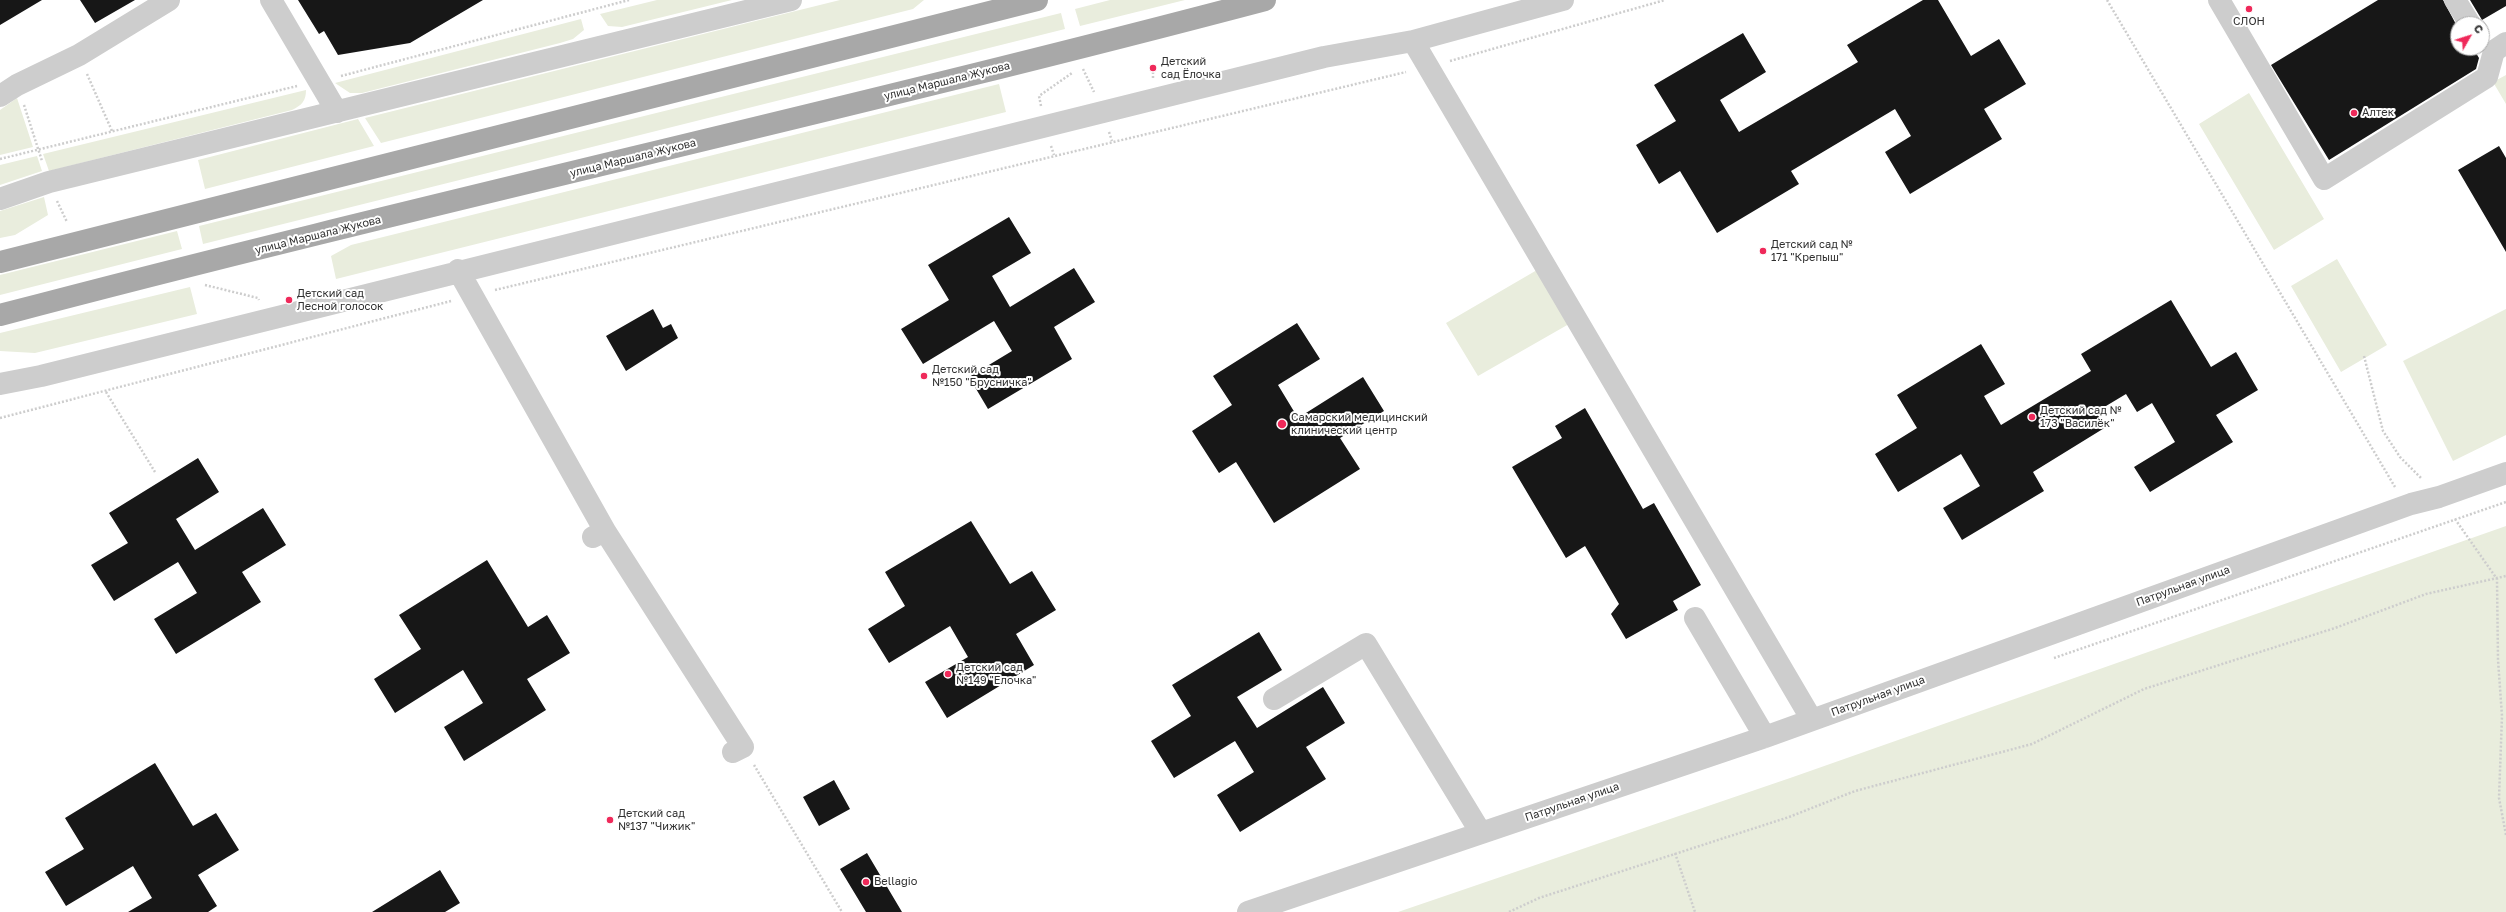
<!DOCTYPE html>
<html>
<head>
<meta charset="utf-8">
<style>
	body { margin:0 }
	#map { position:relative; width:2506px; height:912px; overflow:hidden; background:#fff; font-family:"Golos Text",sans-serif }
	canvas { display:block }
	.north { position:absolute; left:2450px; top:16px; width:40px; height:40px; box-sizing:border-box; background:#fff; border:1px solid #acacac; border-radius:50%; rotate:51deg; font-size:11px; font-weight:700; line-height:16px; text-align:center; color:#303030 }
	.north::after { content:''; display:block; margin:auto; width:14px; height:18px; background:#ef295a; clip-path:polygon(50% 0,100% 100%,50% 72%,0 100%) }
</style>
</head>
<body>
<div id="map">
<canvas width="2506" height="912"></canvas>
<div class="north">С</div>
</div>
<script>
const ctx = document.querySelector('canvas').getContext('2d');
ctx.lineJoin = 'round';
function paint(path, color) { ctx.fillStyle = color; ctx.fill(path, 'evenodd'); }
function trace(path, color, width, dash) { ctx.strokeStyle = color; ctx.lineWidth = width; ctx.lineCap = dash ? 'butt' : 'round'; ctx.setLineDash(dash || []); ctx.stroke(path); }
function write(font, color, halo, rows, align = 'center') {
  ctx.font = font + ' "Golos Text",sans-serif'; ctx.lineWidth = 4; ctx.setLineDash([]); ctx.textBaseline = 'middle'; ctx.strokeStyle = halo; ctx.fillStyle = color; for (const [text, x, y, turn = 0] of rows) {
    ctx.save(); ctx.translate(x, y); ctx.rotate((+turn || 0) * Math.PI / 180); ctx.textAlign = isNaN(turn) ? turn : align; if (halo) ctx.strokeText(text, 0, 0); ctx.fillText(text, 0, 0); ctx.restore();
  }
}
const green = new Path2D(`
	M657,0H732L622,27L608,26L600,14Z
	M840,0H924L913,9L381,143L365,118Z
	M1110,0H1185L1080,26L1075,9Z
	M1061,13L1065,29L203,244L199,226Z
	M581,19L584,30L573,39L560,43L362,93H350L335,83Z
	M2506,75V104L2493,82Z
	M999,84L1006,112L336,279L331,256L351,245Z
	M306,90C306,101 302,105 292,110L49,171L43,154Z
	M2249,93L2324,219L2274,250L2199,124Z
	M17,98L33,147L0,155V110Z
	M358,119L374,146L205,189L198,160Z
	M37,156L42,171L0,185V165Z
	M44,197L48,215L15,235L0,238V211Z
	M177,231L182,249L0,295V275Z
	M2337,259L2387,345L2341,372L2291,286Z
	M1537,270L1569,324L1478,376L1446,323Z
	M190,287L197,314L35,353L0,351V333Z
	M2506,309V435L2453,461L2403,361Z
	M2506,526V912H1398L1793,777Z`);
const building = new Path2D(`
	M0,0H42L0,25Z
	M80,0H135L95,23Z
	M298,0H483L410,43L338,55L324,31L319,34Z
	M1923,0H1938L1971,56L1999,39L2026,84L1984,109L2002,139L1910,194L1885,152L1911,136L1895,109L1791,171L1799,184L1717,233L1680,171L1659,184L1636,145L1676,121L1654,85L1743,33L1766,72L1720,100L1739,132L1858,62L1847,45Z
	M2378,0H2443L2458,28V48H2473L2479,58L2476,69L2329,160L2271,65Z
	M2470,0H2506V6L2482,20Z
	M2499,146L2506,158V252L2458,170Z
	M1009,217L1031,253L992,276L1010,307L1074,268L1095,302L1054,327L1072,359L988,409L969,377L1012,351L994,321L923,364L901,329L949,300L928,265Z
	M2171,300L2211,367L2236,352L2258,390L2216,415L2233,442L2150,492L2134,467L2175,442L2152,403L2137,412L2126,394L2096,412L2106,427L2033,472L2044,491L1962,540L1943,508L1980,486L1961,454L1898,492L1875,454L1917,428L1897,395L1981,344L2005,384L1984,396L2001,425L2091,371L2081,354Z
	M653,309L663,328L671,324L678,338L626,371L606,336Z
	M1297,323L1320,359L1278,385L1298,418L1363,377L1384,411L1340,438L1360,469L1274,523L1236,462L1219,473L1192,431L1232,405L1213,376Z
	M1585,408L1643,509L1654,503L1701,585L1673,601L1678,610L1626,639L1611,614L1619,604L1585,546L1566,558L1512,467L1562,438L1555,426Z
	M198,458L219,492L176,519L195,550L263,508L286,545L242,572L261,602L176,654L154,619L197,593L178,562L114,601L91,565L128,543L109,513Z
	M971,521L1010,584L1032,571L1056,610L1016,634L1034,665L947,718L925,682L968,657L950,626L889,663L868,629L905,606L885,572Z
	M487,560L528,627L547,615L570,653L527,679L546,710L464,761L444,727L483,703L463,670L395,713L374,679L421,649L399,615Z
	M1259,632L1282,670L1237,697L1257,728L1323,687L1345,723L1306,747L1326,779L1240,832L1217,795L1254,772L1235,741L1174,778L1151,741L1191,716L1172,685Z
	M155,763L193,826L216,813L239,850L198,875L217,906L208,912H128L152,898L133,866L66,906L45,872L84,849L65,818Z
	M834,780L850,809L819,826L803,797Z
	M867,853L902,912H866L840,869Z
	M440,870L460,903L445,912H372Z`);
const path = new Path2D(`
	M2107,0L2395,487
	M1450,61L1665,0
	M1153,68V78
	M1083,69L1094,92
	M87,74L112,131
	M341,76L629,0
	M24,105L42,161
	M1041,106L1039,96L1072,73
	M1109,132L1112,141
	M1051,146L1054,155
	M0,159L297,86
	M57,201L67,222
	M205,285L258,298L259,300
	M495,290L1406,72
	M2364,356L2383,431L2400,457L2421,478
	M106,392L155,472
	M0,418L451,301
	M2455,519L2497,579L2498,660L2502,716L2499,798L2506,835
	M2054,658L2506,502
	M754,765L842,912
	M1675,853L1695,912
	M1509,912L1539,898L1789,817L1855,791L2032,744L2144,689L2335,628L2426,594L2506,576`);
const minor = new Path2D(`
	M271,0L337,112
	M2219,0L2324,179L2487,77L2494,51L2506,43
	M2455,0L2470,24
	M1413,41L1812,720
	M0,96L17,85L79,55L169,0
	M0,199L49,182L791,0
	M458,270L605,531L593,537
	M0,384L41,376L1324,57L1413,41L1563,0
	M605,531L743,747L733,752
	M1695,618L1765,737
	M1274,699L1366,644L1481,833
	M1248,912L1765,737L2411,504L2439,497L2506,473`);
const major = new Path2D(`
	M0,262L1037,0
	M0,315C420,204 845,111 1265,0`);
const markers = [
	[2249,9,4,"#ef295a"],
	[1153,68,4,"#ef295a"],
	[2354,113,4,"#ef295a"],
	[1763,251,4,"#ef295a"],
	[289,300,4,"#ef295a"],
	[924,376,4,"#ef295a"],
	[2032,417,4,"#ef295a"],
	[1282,424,5,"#ef295a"],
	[948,674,4,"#ef295a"],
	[610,820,4,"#ef295a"],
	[866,882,4,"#ef295a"]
];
const poiNames = [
	["СЛОН",2249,22,"center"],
	["Детский",1161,62],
	["сад Ёлочка",1161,75],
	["Алтек",2362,113],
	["Детский сад №",1771,245],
	["171 \"Крепыш\"",1771,258],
	["Детский сад",297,294],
	["Лесной голосок",297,307],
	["Детский сад",932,370],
	["№150 \"Брусничка\"",932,383],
	["Детский сад №",2040,411],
	["173 \"Василёк\"",2040,424],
	["Самарский медицинский",1291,418],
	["клинический центр",1291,431],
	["Детский сад",956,668],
	["№149 \"Елочка\"",956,681],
	["Детский сад",618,814],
	["№137 \"Чижик\"",618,827],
	["Bellagio",874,882]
];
const streetNames = [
	["улица Маршала Жукова",947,81,-14],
	["улица Маршала Жукова",633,158,-14],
	["улица Маршала Жукова",318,235,-14],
	["Патрульная улица",2183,586,-20],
	["Патрульная улица",1878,696,-20],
	["Патрульная улица",1572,802,-19]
];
paint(green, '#e9eddd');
paint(building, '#171717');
trace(path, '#cdcdcd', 2.5, [2, 2]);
trace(minor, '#cdcdcd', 22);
trace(major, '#a8a8a8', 22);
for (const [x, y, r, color] of markers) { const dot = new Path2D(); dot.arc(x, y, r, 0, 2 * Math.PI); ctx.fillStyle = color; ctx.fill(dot); trace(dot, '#fff', 1.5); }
write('11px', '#303030', '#fff', poiNames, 'left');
write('11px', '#303030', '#fff', streetNames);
</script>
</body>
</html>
